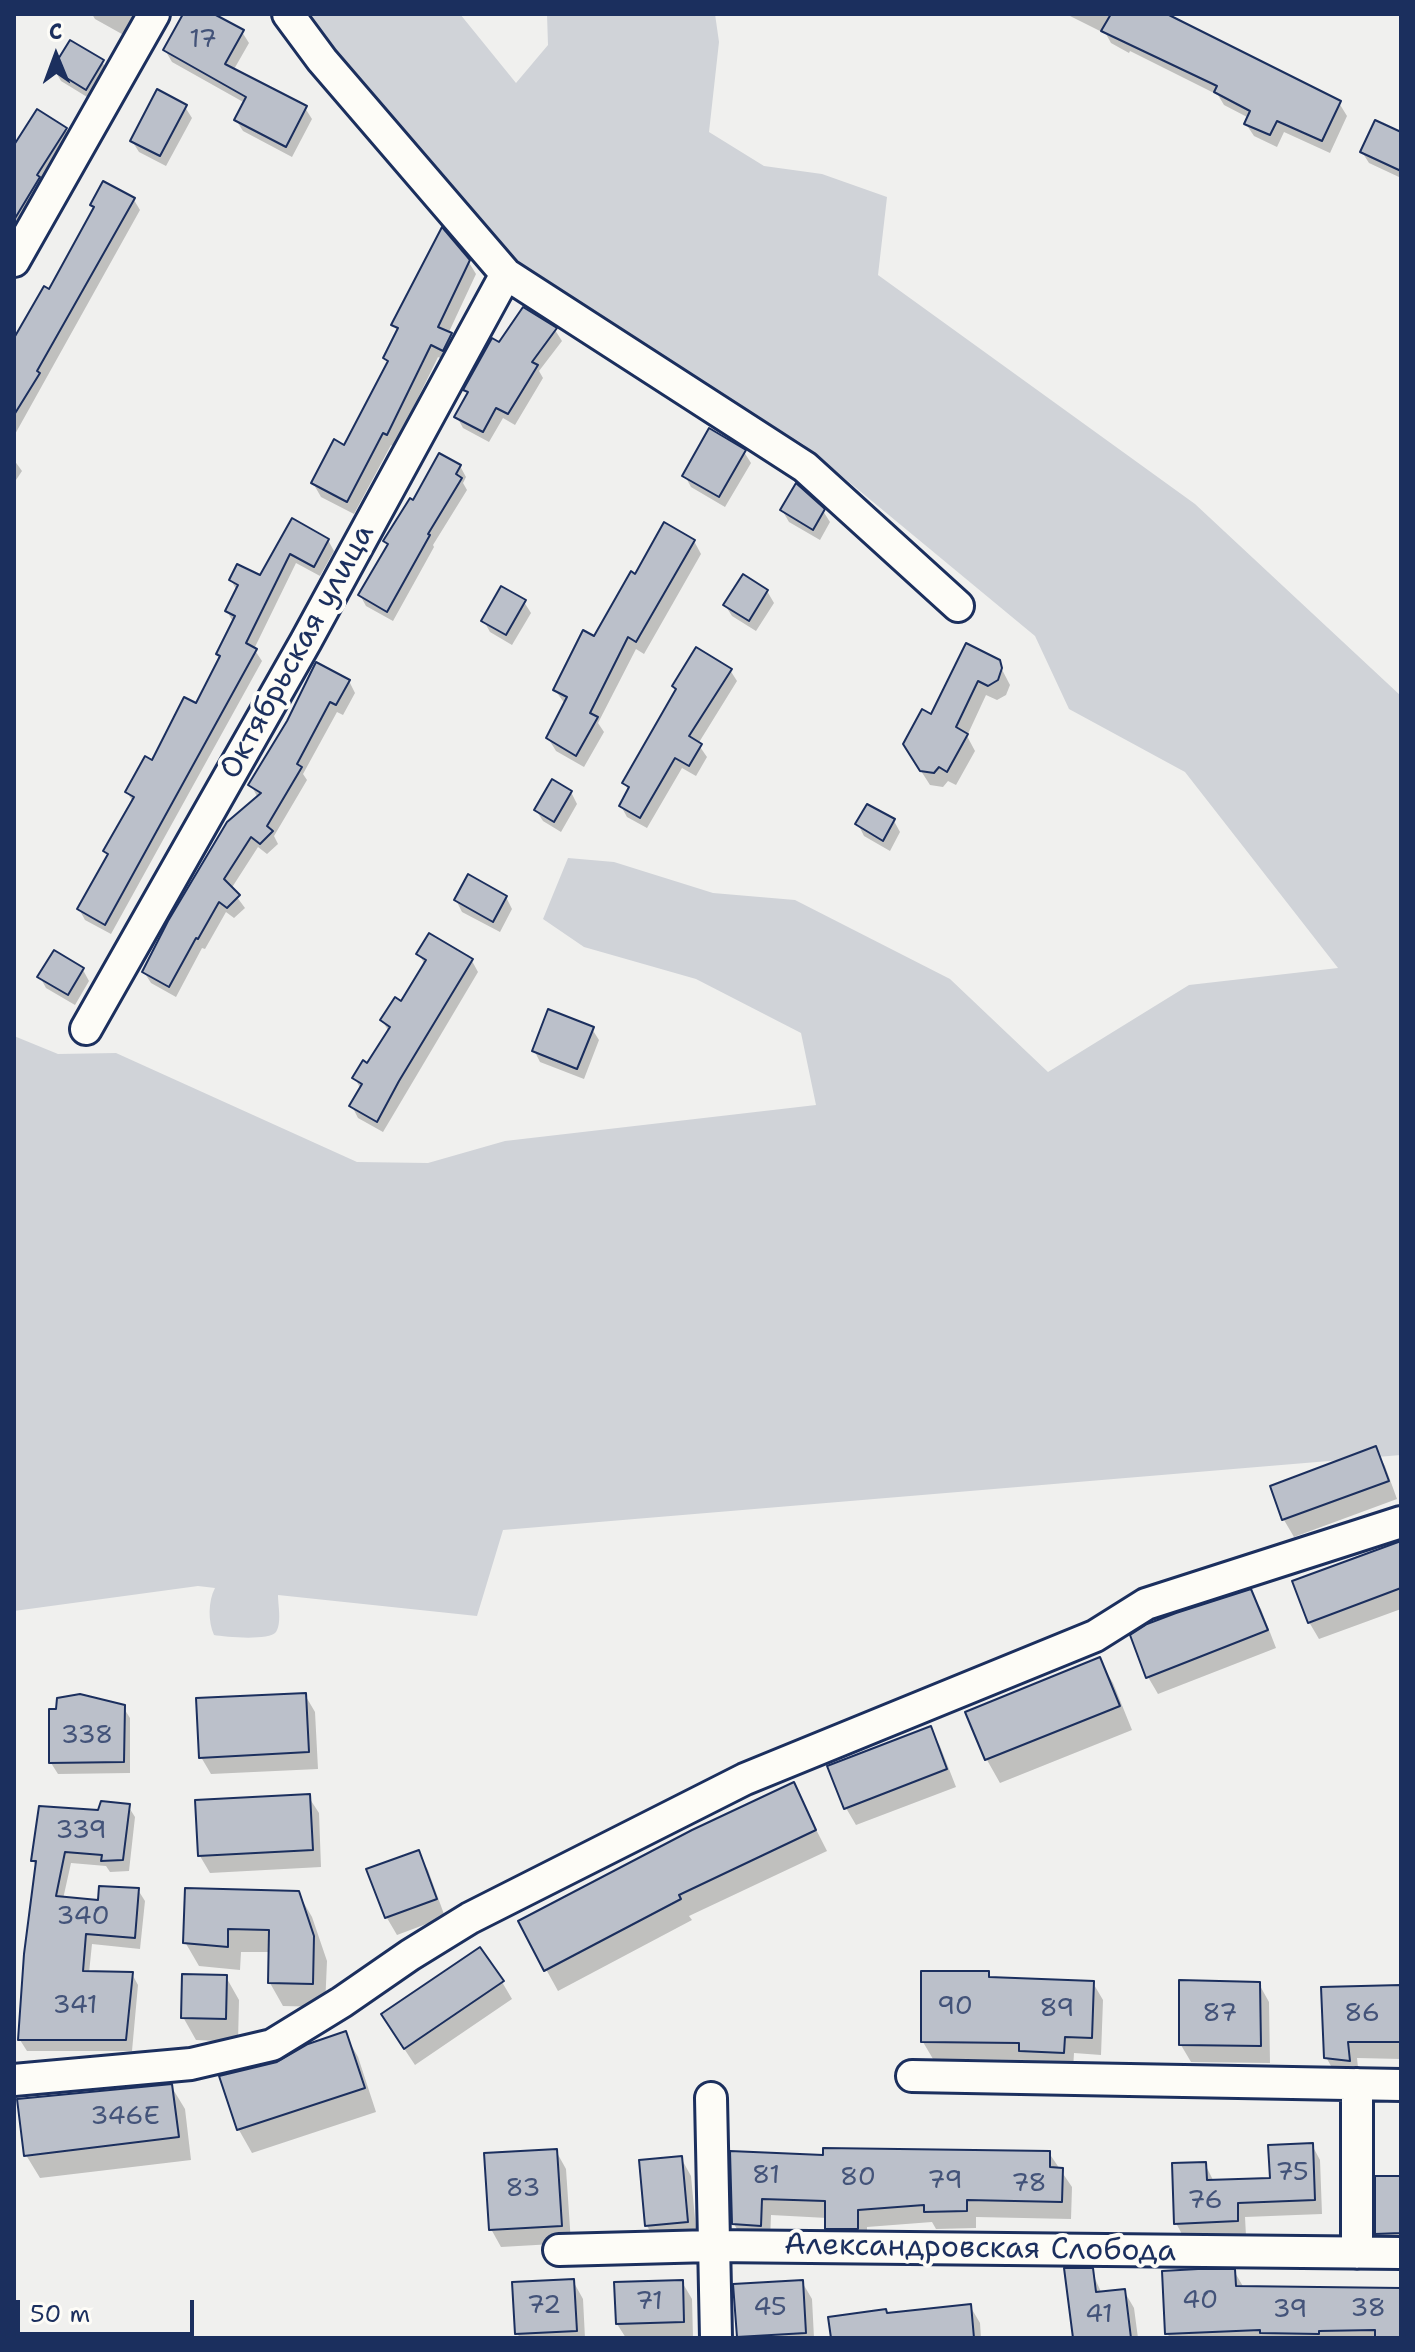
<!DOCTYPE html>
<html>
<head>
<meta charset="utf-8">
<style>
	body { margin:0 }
	#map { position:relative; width:1415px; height:2352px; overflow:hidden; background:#f0f0ee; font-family:"Shantell Sans",sans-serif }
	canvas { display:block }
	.frame { position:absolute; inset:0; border:16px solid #1b2f5e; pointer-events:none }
	.north { position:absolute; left:16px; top:16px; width:80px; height:80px; -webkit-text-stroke:6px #fdfcf7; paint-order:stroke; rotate:359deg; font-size:22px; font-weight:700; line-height:32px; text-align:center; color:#1b2f5e }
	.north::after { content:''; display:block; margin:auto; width:28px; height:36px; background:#1b2f5e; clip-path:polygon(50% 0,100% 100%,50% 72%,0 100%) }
	.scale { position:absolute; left:16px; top:2300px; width:178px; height:36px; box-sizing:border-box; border:4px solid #1b2f5e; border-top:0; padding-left:10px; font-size:24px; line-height:28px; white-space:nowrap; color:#1b2f5e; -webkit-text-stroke:6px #fdfcf7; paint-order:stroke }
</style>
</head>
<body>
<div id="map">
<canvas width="1415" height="2352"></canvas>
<div class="frame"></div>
<div class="north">С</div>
<div class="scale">50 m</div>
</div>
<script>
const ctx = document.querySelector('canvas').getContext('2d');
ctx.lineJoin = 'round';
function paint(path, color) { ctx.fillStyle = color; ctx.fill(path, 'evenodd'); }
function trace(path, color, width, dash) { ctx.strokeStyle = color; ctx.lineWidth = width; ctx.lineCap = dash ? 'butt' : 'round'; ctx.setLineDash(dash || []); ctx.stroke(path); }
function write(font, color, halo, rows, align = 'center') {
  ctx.font = font + ' "Shantell Sans",sans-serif'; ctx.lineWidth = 8; ctx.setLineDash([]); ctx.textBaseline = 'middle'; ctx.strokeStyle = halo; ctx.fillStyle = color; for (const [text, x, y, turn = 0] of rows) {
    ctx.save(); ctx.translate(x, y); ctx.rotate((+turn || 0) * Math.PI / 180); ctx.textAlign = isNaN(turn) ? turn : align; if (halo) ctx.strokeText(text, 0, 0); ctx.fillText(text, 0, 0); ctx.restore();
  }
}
const green = new Path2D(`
	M310,14H460L516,83L548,45L547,14H715L719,42L709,132L764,166L822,174L887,197L878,275L1195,504L1401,696V1455L503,1530L477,1616L278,1595C278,1605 282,1623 276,1632C269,1641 225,1637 214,1635C208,1622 208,1601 215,1588L198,1586L14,1611V1036L58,1054L116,1053L357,1162L428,1163L505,1141L816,1105L801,1033L696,979L584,947L543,919L568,858L614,862L713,893L795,900L950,979L1048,1072L1189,985L1338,968L1185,772L1069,709L1035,636L803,444L510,264L336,58Z`);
const shadow = new Path2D(`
	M92,14H141L129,38L95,19Z
	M186,14H210L242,32L249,43L233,71L305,108L312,119L292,157L243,131L236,120L245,103L172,62L165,50Z
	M1066,14H1163L1339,103L1347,116L1330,153L1284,132L1277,147L1254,136L1246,124L1249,118L1224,105L1218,95L1130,51L1129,53L1111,43L1106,34Z
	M102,62L109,73L92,100L61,81L54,69Z
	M185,107L192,118L166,166L139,152L132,141Z
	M65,129L71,140L14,235V149Z
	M1401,135V181L1399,177L1369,163L1362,152Z
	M134,200L140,210L14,436V346L50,292L95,209L93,205Z
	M468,261L476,274L448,334L458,348L451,363L438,357L394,447L391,445L354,514L321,497L313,483L345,447L389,364L385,358L398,333L394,325Z
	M555,330L562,341L539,371L543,378L515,425L503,418L489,442L463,428L457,417L469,395L466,390L500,345Z
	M744,452L751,463L725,507L691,487L685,476Z
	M14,460L22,471L14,483Z
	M460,466L466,477L463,483L467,490L433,545L434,547L393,621L366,606L360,595L389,546L386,541L414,503Z
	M782,510L823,511L830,522L820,540L789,522Z
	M293,521L328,540L334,551L320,576L296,563L254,649L262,661L111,934L85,920L79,909L108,856L106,851L133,802L127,792L197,705L221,658L219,654L233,622L227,611L237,591L231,580L260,578Z
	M694,541L701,554L644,654L636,649L598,723L604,732L584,767L556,751L548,738L565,704L555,690L595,638L636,577Z
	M767,591L774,603L756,631L732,616L725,605Z
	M524,602L531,613L512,645L490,632L484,621Z
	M998,662L1010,685L1006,695L997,700L986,695L967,736L975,751L956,785L948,781L943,787L930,785L914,760L932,717Z
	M730,670L737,681L698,744L707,757L696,776L682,768L647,828L627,817L621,806L629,791L624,783L677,692L674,686Z
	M349,681L355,693L343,715L337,712L303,774L307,780L274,836L278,844L267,854L258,847L231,889L245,908L234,918L226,912L205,949L202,948L176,997L151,983L144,972L258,798L251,785Z
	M571,792L577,804L561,832L543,821L536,810Z
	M894,821L900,832L890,851L864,836L858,824Z
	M506,897L512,909L500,932L462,912L456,900Z
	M419,954L472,961L478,972L383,1132L358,1118L352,1106L361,1090L355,1078L368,1066L389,1032L382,1020L402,1003L425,965Z
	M83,970L89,981L75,1005L46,988L40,977Z
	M592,1029L599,1040L584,1079L540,1062L534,1050Z
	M1375,1449L1385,1466L1397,1499L1294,1537L1284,1520L1272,1487Z
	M1401,1543V1609L1319,1639L1309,1622Z
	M1250,1591L1261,1609L1276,1648L1158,1694L1148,1677Z
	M1099,1659L1113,1683L1132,1730L1000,1783L987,1760L968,1713Z
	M305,1695L315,1712L318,1769L211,1774L201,1757Z
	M123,1707L130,1718V1773L58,1774L51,1763Z
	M930,1729L940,1746L956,1787L856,1825L846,1808Z
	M793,1784L827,1851L689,1916L692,1920L558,1991L520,1922Z
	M308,1796L319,1813L321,1867L210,1873L200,1856Z
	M128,1806L135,1817L129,1871L110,1872L106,1866L71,1863L63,1899L99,1903L138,1890L145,1901L140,1949L92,1944L89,1973L132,1974L138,1985L132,2051H27L20,2040L37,1868L33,1861L99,1813Z
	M418,1853L428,1870L445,1917L397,1935L387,1918L369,1870Z
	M298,1893L312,1917L327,1961L325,2007L283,2006L270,1983L271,1952H241L240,1970L199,1966L185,1942Z
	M988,1973L991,1979L1093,1983L1103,2000L1101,2055L1074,2053L1073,2070L1031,2068L1026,2060L933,2059L923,2042Z
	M226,1977L239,2000L238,2042L196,2040L183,2017Z
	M502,1982L512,1999L415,2065L393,2032Z
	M1259,1984L1269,2002L1270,2063L1191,2062L1181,2045Z
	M1401,1987V2059L1357,2058L1359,2077L1336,2075L1326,2057Z
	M345,2034L358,2057L376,2112L252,2153L239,2130L221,2077L277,2064Z
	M171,2086L185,2109L191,2160L40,2178L26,2155Z
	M1312,2145L1320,2160L1322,2214L1245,2217L1246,2236L1184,2238L1176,2223L1205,2164L1214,2182L1272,2180Z
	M556,2151L566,2169L571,2243L501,2247L491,2229Z
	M732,2153L825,2157L1049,2153L1072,2187L1071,2219L976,2217V2228L936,2229L932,2222L867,2227V2246H837L827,2229V2218L771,2215L770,2242L744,2241L734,2224Z
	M681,2158L691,2176L697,2240L657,2243L647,2226L642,2162Z
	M1401,2178V2250H1387L1377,2233Z
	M1091,2270L1102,2294L1124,2291L1134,2308L1138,2338H1075Z
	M1234,2271L1244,2288L1401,2290V2338H1170L1167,2333Z
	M573,2281L583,2299L585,2338H520L517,2333Z
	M682,2282L692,2299L693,2338H626L617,2324Z
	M802,2282L812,2299L814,2338H739Z
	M970,2306L980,2323L981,2338H833L887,2315Z`);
const building = new Path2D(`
	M183,14H214L244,30L225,64L307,106L286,147L234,120L246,97L163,50Z
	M1111,14H1167L1341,101L1322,141L1277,121L1270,135L1244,124L1250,111L1214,92L1217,86L1101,31Z
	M70,40L104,60L86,90L52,69Z
	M157,89L187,105L160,156L130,141Z
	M37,109L67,128L37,175L40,177L14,220V145Z
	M1375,120L1401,132V171L1360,152Z
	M103,181L135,198L37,371L40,373L14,415V338L44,286L49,289L94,207L90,205Z
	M442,227L470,260L438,327L452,333L443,351L431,345L387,435L383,433L347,502L311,483L334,439L344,445L388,361L383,358L398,328L391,325Z
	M523,307L557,328L532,362L538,365L508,414L496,408L483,432L454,417L468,392L463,390L492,338L499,342Z
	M709,428L746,450L719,497L682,476Z
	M439,453L461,465L456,474L462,478L428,534L430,535L387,612L358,595L388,544L383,541L410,498L413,500Z
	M796,483L825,509L813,530L780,510Z
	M292,518L329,539L314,567L290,554L246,643L257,649L105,925L77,909L108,854L103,851L134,797L125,792L145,756L152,760L184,697L196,703L220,656L216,654L235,616L225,611L238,585L229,580L237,564L260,575Z
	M664,522L695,540L636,642L628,637L590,713L598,717L576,756L546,738L567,697L553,690L583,630L594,636L631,571L635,574Z
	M743,574L768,590L749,621L723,605Z
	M501,586L526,600L506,635L481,621Z
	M966,643L1000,660L1002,668L998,680L988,686L978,681L956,727L968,734L947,772L939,767L934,773L920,771L903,744L922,709L931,714Z
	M696,647L732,669L689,736L702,744L689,766L675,758L640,818L619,806L629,787L622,783L676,689L672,686Z
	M316,662L350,680L336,705L330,702L297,764L302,767L267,826L273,831L260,844L251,837L224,879L240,895L227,908L219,902L198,939L196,938L169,987L142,972L168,921L227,822L261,793L248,785L287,721Z
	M552,779L572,791L554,822L534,810Z
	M867,804L895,819L883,841L855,824Z
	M468,874L507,896L493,922L454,900Z
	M429,933L473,959L399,1081L377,1122L349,1106L362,1084L352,1078L363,1060L367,1063L390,1027L380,1020L395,997L401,1001L426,960L416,954Z
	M54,950L84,968L68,995L37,977Z
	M548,1009L594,1027L577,1069L532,1051Z
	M1376,1446L1389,1481L1282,1520L1270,1486Z
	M1401,1541V1588L1308,1623L1292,1581Z
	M1251,1589L1268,1630L1146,1678L1130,1635L1147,1624L1176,1613Z
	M1100,1657L1120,1706L985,1760L965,1712Z
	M306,1693L309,1752L199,1758L196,1698Z
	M80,1694L125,1705L124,1762L49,1763V1709H56L57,1698Z
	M931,1726L947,1769L844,1809L827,1766Z
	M794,1782L816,1830L679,1895L681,1899L544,1971L518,1921L692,1830Z
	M310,1794L313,1850L198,1856L195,1800Z
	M101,1801L130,1804L123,1860L101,1861L102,1855L65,1852L56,1896L98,1900L99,1886L139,1888L135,1938L86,1934L83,1971L133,1972L126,2040H18L24,1954L36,1861H31L39,1806L98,1810Z
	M419,1850L437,1899L385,1918L366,1869Z
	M185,1888L299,1891L314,1936L313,1984L268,1983L269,1930L228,1929V1947L183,1943Z
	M480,1947L504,1981L404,2049L381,2014Z
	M921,1971H989V1977L1094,1981L1092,2038L1065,2037L1064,2053L1019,2051V2043L921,2042Z
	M182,1974L227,1975L226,2019L181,2018Z
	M1179,1980L1260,1982L1261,2046L1179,2045Z
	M1401,1985V2042H1348L1350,2061L1324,2058L1321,1987Z
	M346,2031L365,2088L237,2130L219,2076L277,2062L308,2044Z
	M172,2084L179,2137L24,2156L17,2099Z
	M1313,2143L1315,2200L1238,2203V2221L1174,2224L1172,2163L1206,2162L1207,2180L1270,2178L1268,2145Z
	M823,2148L1050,2151V2167L1063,2168L1062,2202L967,2200V2211L924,2212V2205L858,2210V2229H825V2201L762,2199L761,2226L732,2224L730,2151L823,2155Z
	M557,2149L562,2226L489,2230L484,2153Z
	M682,2156L688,2222L645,2226L639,2160Z
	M1375,2176H1401V2233L1375,2234Z
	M1064,2268H1093L1096,2292L1125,2289L1131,2338H1073Z
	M1198,2269H1235L1236,2286L1401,2288V2338H1375V2330L1319,2331V2334L1260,2333V2330L1165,2334L1162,2271Z
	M574,2279L577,2331L515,2334L512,2282Z
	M683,2280L684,2322L616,2324L614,2282Z
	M803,2280L806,2333L737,2337L733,2284Z
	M971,2304L974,2338H831L828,2317L886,2309L887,2313Z`);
const minor = new Path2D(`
	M288,14L322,60L506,274L805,467L958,606
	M14,261L154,14
	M86,1029L306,641L506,274
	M912,2076L1401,2085
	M14,2080L191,2064L272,2045L342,2002L410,1955L470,1918L745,1779L1095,1636L1146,1604L1401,1522
	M1357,2084V2253
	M711,2098L716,2338
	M559,2250L712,2246L1401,2253`);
const numberNames = [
	["17",203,40],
	["338",87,1736],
	["339",81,1831],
	["340",83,1917],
	["341",75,2006],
	["90",955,2007],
	["89",1057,2009],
	["87",1220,2014],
	["86",1362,2014],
	["346Е",125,2117],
	["75",1292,2173],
	["81",766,2176],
	["80",858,2178],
	["79",945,2181],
	["78",1029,2184],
	["83",523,2189],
	["76",1205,2201],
	["40",1200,2301],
	["71",649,2302],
	["72",544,2306],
	["45",770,2308],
	["38",1368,2309],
	["39",1290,2310],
	["41",1099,2315]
];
const streetNames = [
	["Октябрьская улица",298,652,-61],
	["Александровская Слобода",980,2249,1]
];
paint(green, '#d0d3d8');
paint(shadow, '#0003');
paint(building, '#bbc0ca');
trace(building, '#1b2f5e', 2);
trace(minor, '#1b2f5e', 36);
trace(minor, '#fdfcf7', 30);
write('26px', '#435379', null, numberNames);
write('30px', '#1b2f5e', '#fdfcf7', streetNames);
</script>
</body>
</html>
